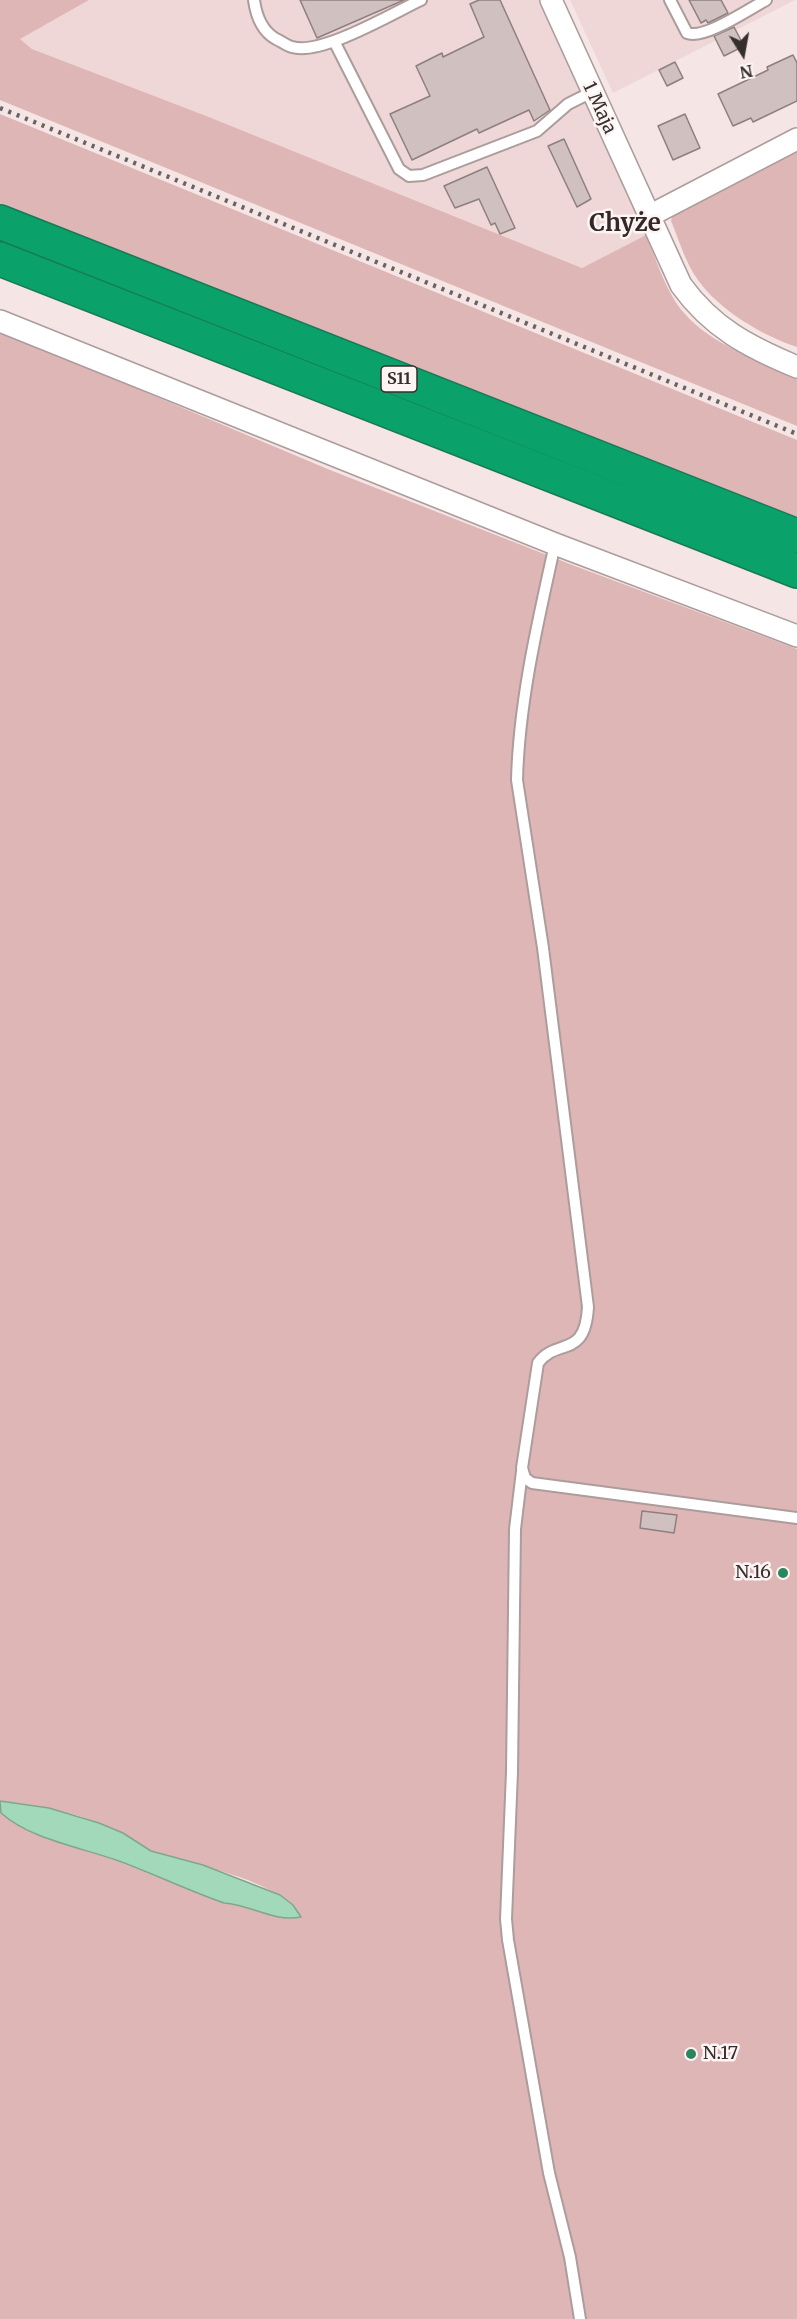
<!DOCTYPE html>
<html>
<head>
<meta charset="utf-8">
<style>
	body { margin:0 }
	#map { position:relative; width:797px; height:2319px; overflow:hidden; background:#f5e5e5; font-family:Merriweather,serif }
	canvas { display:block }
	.north { position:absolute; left:713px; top:24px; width:60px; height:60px; -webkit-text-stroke:4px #fef4f4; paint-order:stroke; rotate:169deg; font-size:16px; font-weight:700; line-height:24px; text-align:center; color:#342e2e }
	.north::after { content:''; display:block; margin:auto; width:21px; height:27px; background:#342e2e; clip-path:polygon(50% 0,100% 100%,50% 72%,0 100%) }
</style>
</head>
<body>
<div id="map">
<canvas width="797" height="2319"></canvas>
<div class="north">N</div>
</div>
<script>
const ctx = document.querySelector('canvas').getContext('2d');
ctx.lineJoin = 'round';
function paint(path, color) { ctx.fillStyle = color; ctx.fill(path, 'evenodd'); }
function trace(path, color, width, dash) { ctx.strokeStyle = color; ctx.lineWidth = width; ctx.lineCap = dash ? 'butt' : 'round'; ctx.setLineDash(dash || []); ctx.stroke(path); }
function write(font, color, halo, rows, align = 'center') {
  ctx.font = font + ' Merriweather,serif'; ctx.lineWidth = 5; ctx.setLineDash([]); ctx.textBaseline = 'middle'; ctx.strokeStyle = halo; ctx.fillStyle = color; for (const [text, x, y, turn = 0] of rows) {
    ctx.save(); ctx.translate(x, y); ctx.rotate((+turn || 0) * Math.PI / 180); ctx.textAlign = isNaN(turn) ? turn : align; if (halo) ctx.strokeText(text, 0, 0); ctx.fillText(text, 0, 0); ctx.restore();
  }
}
const built = new Path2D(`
	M89,0H539L646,235L582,268L209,117L32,49L19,39Z
	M570,0H795L613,93Z`);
const green = new Path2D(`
	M0,0H89L20,39L32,49L209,117L582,268L646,235C657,261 666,293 685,314C711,344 761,362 797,377V426L0,100Z
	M0,114L797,440V517L0,204Z
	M797,152V347C763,336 719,310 698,280C686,264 679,240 671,221L673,214Z
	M0,331L330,470L575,566L797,649V2319H0V1811L35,1834L86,1849L224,1903C251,1905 273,1921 301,1917C274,1876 198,1868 154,1852C143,1848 133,1839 123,1833C108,1826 92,1820 76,1815C51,1808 24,1808 0,1801Z`);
const water = new Path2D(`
	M0,1801L49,1808L99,1823L123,1833L151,1851L203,1865L280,1895L293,1905L301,1917C272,1922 252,1905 224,1903C187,1890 152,1873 116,1860C79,1847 30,1839 1,1813Z`);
const building = new Path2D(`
	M300,0H404L317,38Z
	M479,0H500L550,110L534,121L529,110L479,133L477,129L412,160L390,114L430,96L416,66L442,53L443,57L484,37L470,4Z
	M689,0H721L728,13L708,23L706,20L701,23Z
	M734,27L744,46L724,56L714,36Z
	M793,55L797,63V101L753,122L751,118L733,126L718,94L768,70L767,67Z
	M675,62L683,78L667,86L659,70Z
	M685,114L700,148L673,160L658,126Z
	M564,139L591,199L577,207L548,146Z
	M487,167L515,228L500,234L495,223L491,225L479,199L455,208L444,186Z
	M642,1511L677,1515L674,1533L640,1528Z`);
const lane = new Path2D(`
	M254,0C256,15 262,31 276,39C281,41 287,46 292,47C321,56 393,13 421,0
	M670,0L687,33C704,40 749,9 766,0
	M334,41L399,169L409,176L423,175L537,131L568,104L592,92
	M555,544C538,621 519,701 517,780L543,948L588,1307C585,1360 557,1337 538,1363L522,1468L525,1478L532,1483L797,1518
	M522,1471L515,1529L512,1772L506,1919L508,1940L549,2173L570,2257L580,2319`);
const street = new Path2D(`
	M551,0L681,285C712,328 749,347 797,367
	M649,216L797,139
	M0,321L555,544L797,636`);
const highway = new Path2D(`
	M0,222L797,536
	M0,259L797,571`);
const rail = new Path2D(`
	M0,108L797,434`);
const markers = [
	[783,1573,6,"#29865d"],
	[691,2054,6,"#29865d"]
];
const shields = [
	[399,379,36]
];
const shieldNames = [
	["S11",399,379]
];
const streetNames = [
	["1 Maja",599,108,65]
];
const poiNames = [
	["N.16",771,1573],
	["N.17",703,2054,"left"]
];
const districtNames = [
	["Chyże",625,224]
];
paint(built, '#efd7d7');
paint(green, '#dfb6b6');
paint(water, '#a1d9ba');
trace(water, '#80a690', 1.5);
paint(building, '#d0c0c0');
trace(building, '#8e7f7f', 1.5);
trace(lane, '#ac9c9c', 14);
trace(street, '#ac9c9c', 24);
trace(highway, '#197956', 36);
trace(lane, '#fff', 10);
trace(street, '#fff', 21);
trace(highway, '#0aa16b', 33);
trace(rail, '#6a6262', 4.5, [3, 6]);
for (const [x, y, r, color] of markers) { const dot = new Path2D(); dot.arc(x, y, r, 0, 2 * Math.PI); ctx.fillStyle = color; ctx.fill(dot); trace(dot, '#fef4f4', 2); }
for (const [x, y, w] of shields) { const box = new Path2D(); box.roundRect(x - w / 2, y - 13, w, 26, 4.5); ctx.fillStyle = '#fef4f4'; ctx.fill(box); trace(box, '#342e2e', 1.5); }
write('bold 16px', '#342e2e', null, shieldNames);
write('18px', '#342e2e', '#fef4f4', streetNames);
write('18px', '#342e2e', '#fef4f4', poiNames, 'right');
write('bold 24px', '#332727', '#fef4f4', districtNames);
</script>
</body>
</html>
